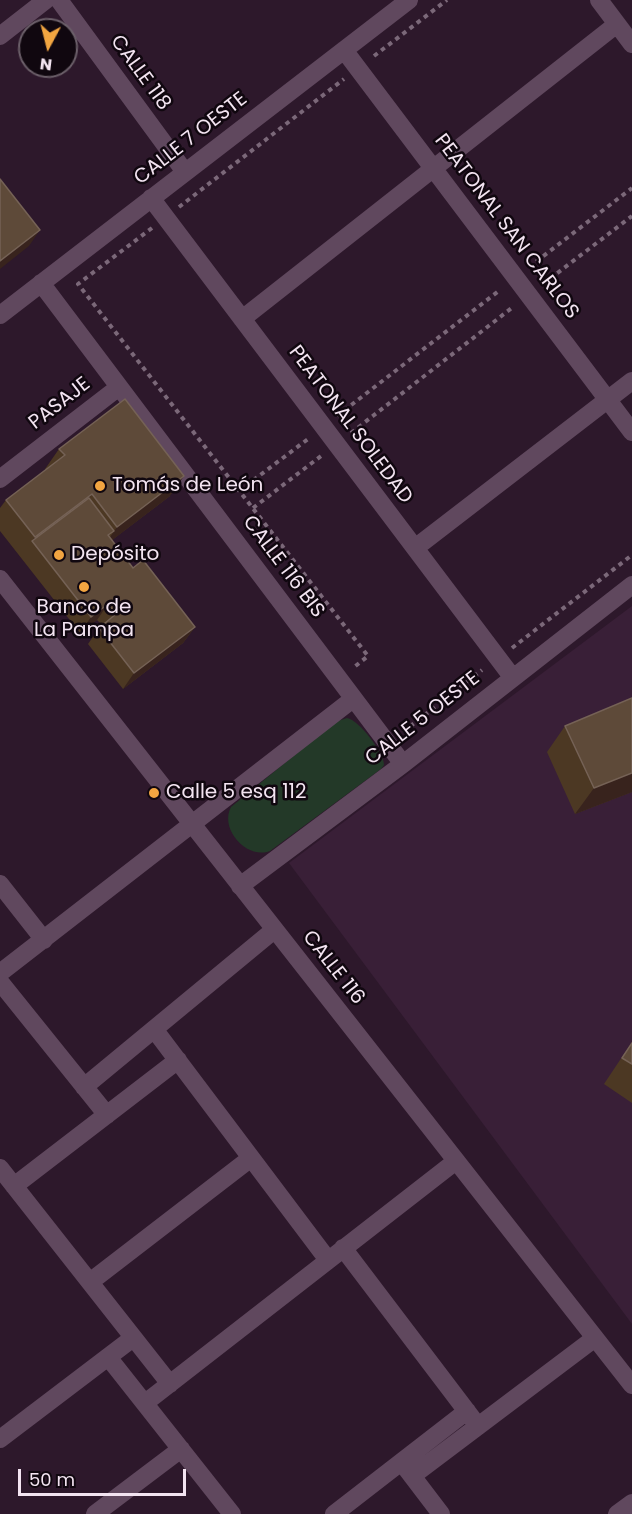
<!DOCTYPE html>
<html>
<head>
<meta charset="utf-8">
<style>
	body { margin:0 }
	#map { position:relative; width:632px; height:1514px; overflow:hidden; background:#2d182b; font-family:Poppins,sans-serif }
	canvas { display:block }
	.north { position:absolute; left:18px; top:18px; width:60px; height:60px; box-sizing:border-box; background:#10070f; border:2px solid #6b5f69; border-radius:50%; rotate:187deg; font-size:16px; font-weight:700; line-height:24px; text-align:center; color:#f3e4f1 }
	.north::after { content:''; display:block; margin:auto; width:21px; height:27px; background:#f2a541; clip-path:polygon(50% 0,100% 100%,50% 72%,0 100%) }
	.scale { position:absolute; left:18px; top:1469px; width:168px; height:27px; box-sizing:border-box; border:3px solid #f3e4f1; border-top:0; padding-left:8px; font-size:18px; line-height:21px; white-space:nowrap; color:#f3e4f1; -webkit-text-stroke:4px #10070f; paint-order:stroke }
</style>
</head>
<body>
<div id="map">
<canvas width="632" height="1514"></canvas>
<div class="north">N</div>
<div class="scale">50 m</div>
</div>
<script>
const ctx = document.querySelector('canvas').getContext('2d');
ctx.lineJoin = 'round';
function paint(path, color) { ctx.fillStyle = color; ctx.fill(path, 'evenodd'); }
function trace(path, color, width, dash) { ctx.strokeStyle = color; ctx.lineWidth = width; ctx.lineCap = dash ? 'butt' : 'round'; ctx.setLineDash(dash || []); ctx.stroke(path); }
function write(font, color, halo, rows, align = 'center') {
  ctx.font = font + ' Poppins,sans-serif'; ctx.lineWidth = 5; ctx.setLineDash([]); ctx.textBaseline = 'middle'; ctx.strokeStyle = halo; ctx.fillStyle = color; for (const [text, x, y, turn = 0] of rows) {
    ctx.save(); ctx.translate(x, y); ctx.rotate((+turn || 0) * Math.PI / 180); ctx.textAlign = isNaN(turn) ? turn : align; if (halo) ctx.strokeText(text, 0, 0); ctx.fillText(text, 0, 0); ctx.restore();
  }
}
const built = new Path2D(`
	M632,606V1324L289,863Z`);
const green = new Path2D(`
	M347,718C359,720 384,753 384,765L381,769L270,851C247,860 219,829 231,807L335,722Z`);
const path = new Path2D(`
	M374,56L447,0
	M179,207L344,79
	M152,228L78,284L368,656L353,668
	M529,267L632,188
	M543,284L632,216
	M337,416L500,290
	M351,433L513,307
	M239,491L308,439
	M253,508L321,456
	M512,648L632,555
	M403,732L482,670`);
const street = new Path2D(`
	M59,0L185,172
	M599,0L632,44
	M0,36L46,0
	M344,50L632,432
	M151,198L513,678
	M41,283L403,764
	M0,315L409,0
	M242,319L617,24
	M0,479L119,387
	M415,548L632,381
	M0,579L632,1385
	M0,884L44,940
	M240,886L403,764L632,585
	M0,973L353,699
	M0,982L107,1115
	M154,1029L328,1260
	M84,1087L274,930
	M0,1168L170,1384
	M14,1186L178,1060
	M343,1248L478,1426
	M90,1282L251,1158
	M108,1357L232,1514
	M145,1403L456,1161
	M0,1439L133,1338
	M406,1468L441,1514
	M412,1476L595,1338
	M95,1514L181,1449
	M334,1514L467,1411
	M617,1514L632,1503`);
const wall = new Path2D(`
	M59,449L170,496L112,540L133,568L195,627L183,643L123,689L88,644L99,628L102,625L97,620L80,633L0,531V508L6,500L46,470L45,469Z
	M565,726L632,792L575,814L547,752Z
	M632,1042V1103L604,1084Z`);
const shadedWall = new Path2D(`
	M40,230L29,246L0,269V261Z
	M184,476L170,496L103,547L117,527Z
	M92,494L77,514L32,541L35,537Z
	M108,604L97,620L80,633L91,617Z
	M195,627L183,643L123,689L134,673Z
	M632,773V792L575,814L594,788Z`);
const building = new Path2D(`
	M0,179L40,230L0,261Z
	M125,399L184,476L117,527L92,494L35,537L6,500L65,455L59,449Z
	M89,498L114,531L108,535L133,568L143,560L195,627L134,673L99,628L116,614L108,604L91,617L32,541Z
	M632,698V773L594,788L565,726Z
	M632,1043V1064L622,1058Z`);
const markers = [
	[100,486,6,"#f2a541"],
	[59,555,6,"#f2a541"],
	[84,587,6,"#f2a541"],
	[154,793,6,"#f2a541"]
];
const streetNames = [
	["CALLE 118",140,73,54],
	["CALLE 7 OESTE",191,139,-38],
	["PEATONAL SAN CARLOS",506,227,53],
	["PASAJE",60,404,-38],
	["PEATONAL SOLEDAD",350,425,53],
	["CALLE 116 BIS",283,567,53],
	["CALLE 5 OESTE",423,719,-38],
	["CALLE 116",333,968,52]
];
const poiNames = [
	["Tomás de León",112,486],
	["Depósito",71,555],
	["Banco de",84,608,"center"],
	["La Pampa",84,631,"center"],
	["Calle 5 esq 112",166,793]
];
paint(built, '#391f37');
paint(green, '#233928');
trace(path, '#7b6879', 4, [4.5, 4.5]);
trace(street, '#60485e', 18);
paint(wall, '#4c3823');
paint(shadedWall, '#38231d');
paint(building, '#5e4a39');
trace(building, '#756256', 1.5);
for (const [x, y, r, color] of markers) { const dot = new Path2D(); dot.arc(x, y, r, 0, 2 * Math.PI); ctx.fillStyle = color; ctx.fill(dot); trace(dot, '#10070f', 2); }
write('20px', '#f3e4f1', '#10070f', streetNames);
write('20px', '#f3e4f1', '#10070f', poiNames, 'left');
</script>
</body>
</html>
